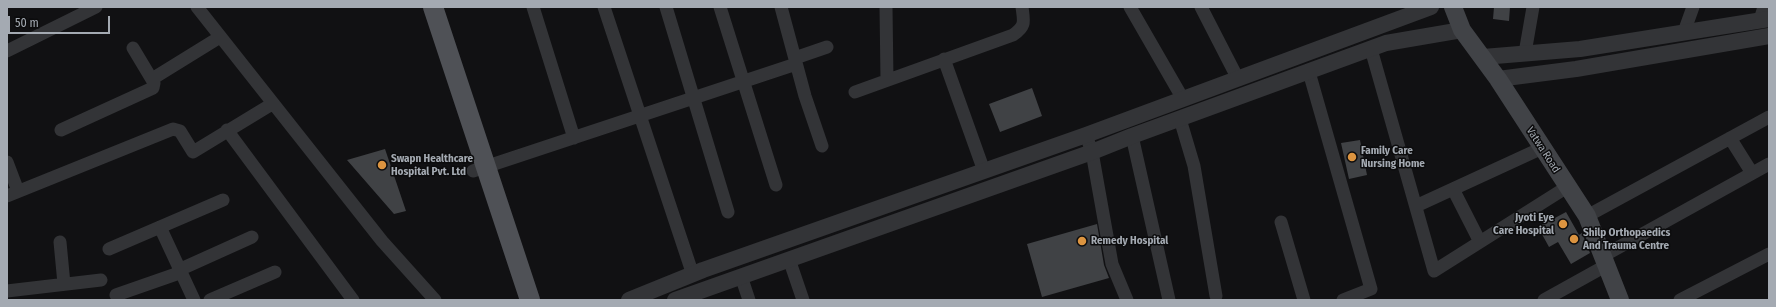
<!DOCTYPE html>
<html>
<head>
<meta charset="utf-8">
<style>
	body { margin:0 }
	#map { position:relative; width:1776px; height:307px; overflow:hidden; background:#111113; font-family:"Fira Sans Condensed",sans-serif }
	canvas { display:block }
	.frame { position:absolute; inset:0; border:8px solid #a4aab2; pointer-events:none }
	.scale { position:absolute; left:8px; top:16px; width:102px; height:18px; box-sizing:border-box; border:2px solid #a4aab2; border-top:0; padding-left:5px; font-size:12px; line-height:14px; white-space:nowrap; color:#a4aab2; -webkit-text-stroke:3px #0c0c0d; paint-order:stroke }
</style>
</head>
<body>
<div id="map">
<canvas width="1776" height="307"></canvas>
<div class="frame"></div>
<div class="scale">50 m</div>
</div>
<script>
const ctx = document.querySelector('canvas').getContext('2d');
ctx.lineJoin = 'round';
function paint(path, color) { ctx.fillStyle = color; ctx.fill(path, 'evenodd'); }
function trace(path, color, width, dash) { ctx.strokeStyle = color; ctx.lineWidth = width; ctx.lineCap = dash ? 'butt' : 'round'; ctx.setLineDash(dash || []); ctx.stroke(path); }
function write(font, color, halo, rows, align = 'center') {
  ctx.font = font + ' "Fira Sans Condensed",sans-serif'; ctx.lineWidth = 3; ctx.setLineDash([]); ctx.textBaseline = 'middle'; ctx.strokeStyle = halo; ctx.fillStyle = color; for (const [text, x, y, turn = 0] of rows) {
    ctx.save(); ctx.translate(x, y); ctx.rotate((+turn || 0) * Math.PI / 180); ctx.textAlign = isNaN(turn) ? turn : align; if (halo) ctx.strokeText(text, 0, 0); ctx.fillText(text, 0, 0); ctx.restore();
  }
}
const building = new Path2D(`
	M1494,7H1510L1509,21L1493,19Z
	M1032,88L1042,116L1000,132L989,104Z
	M1360,140L1367,175L1349,179L1341,143Z
	M385,149L406,211L394,214L347,160Z
	M1566,212L1579,235L1582,233L1590,253L1571,264L1558,242L1549,247L1538,227Z
	M1097,224L1104,265L1109,278L1042,297L1027,244Z`);
const minor = new Path2D(`
	M197,7L382,241L435,300
	M533,7L574,138
	M604,7L693,275
	M666,7L728,212
	M720,7L776,185
	M781,7L805,96L822,146
	M886,7L887,80
	M1130,7L1183,99
	M1201,7L1238,79
	M1760,20L1764,7
	M1684,32L1693,7
	M1371,49L1434,271L1567,187
	M7,51L96,7
	M1525,53L1533,7
	M795,58L827,47
	M944,59L984,171
	M1309,72L1371,289L1343,300
	M152,79L220,37
	M855,92L1013,35C1026,26 1024,22 1022,7
	M1180,119L1194,166L1216,296
	M61,130L153,88L154,83L133,48
	M227,130L353,300
	M1086,135L1092,152L1112,264L1127,300
	M1132,136L1169,300
	M1730,138L1752,173
	M7,162L18,191
	M473,171L796,64
	M1453,189L1480,242
	M7,196L173,129L180,131L193,152L272,104
	M1416,206L1542,148
	M1587,216L1769,117
	M1281,222L1304,300
	M160,227L194,300
	M60,242L64,284
	M109,249L223,200
	M1603,256L1769,164
	M789,259L803,300
	M181,269L252,237
	M741,276L749,300
	M7,291L101,280
	M116,295L182,272
	M210,300L275,272
	M1544,300L1607,265
	M1680,300L1769,254`);
const tertiary = new Path2D(`
	M1483,57L1580,49L1769,19
	M1498,79L1576,69L1769,36
	M629,300L703,270L1086,135L1431,7
	M675,300L1092,152L1132,136L1386,43L1462,30`);
const secondary = new Path2D(`
	M1453,7L1462,30L1498,79L1587,216L1620,300`);
const primary = new Path2D(`
	M433,7L530,300`);
const markers = [
	[1352,157,5,"#dc9440"],
	[382,165,5,"#dc9440"],
	[1563,224,5,"#dc9440"],
	[1574,239,5,"#dc9440"],
	[1082,241,5,"#dc9440"]
];
const streetNames = [
	["Vatwa Road",1543,150,57]
];
const poiNames = [
	["Family Care",1361,151],
	["Nursing Home",1361,164],
	["Swapn Healthcare",391,159],
	["Hospital Pvt. Ltd",391,172],
	["Jyoti Eye",1554,218,"right"],
	["Care Hospital",1554,231,"right"],
	["Shilp Orthopaedics",1583,233],
	["And Trauma Centre",1583,246],
	["Remedy Hospital",1091,241]
];
paint(building, '#404245');
trace(minor, '#333437', 13);
trace(tertiary, '#333437', 16);
trace(secondary, '#414347', 18);
trace(primary, '#4f5156', 20);
for (const [x, y, r, color] of markers) { const dot = new Path2D(); dot.arc(x, y, r, 0, 2 * Math.PI); ctx.fillStyle = color; ctx.fill(dot); trace(dot, '#0c0c0d', 1.5); }
write('11px', '#a4aab2', '#0c0c0d', streetNames);
write('bold 11px', '#a4aab2', '#0c0c0d', poiNames, 'left');
</script>
</body>
</html>
